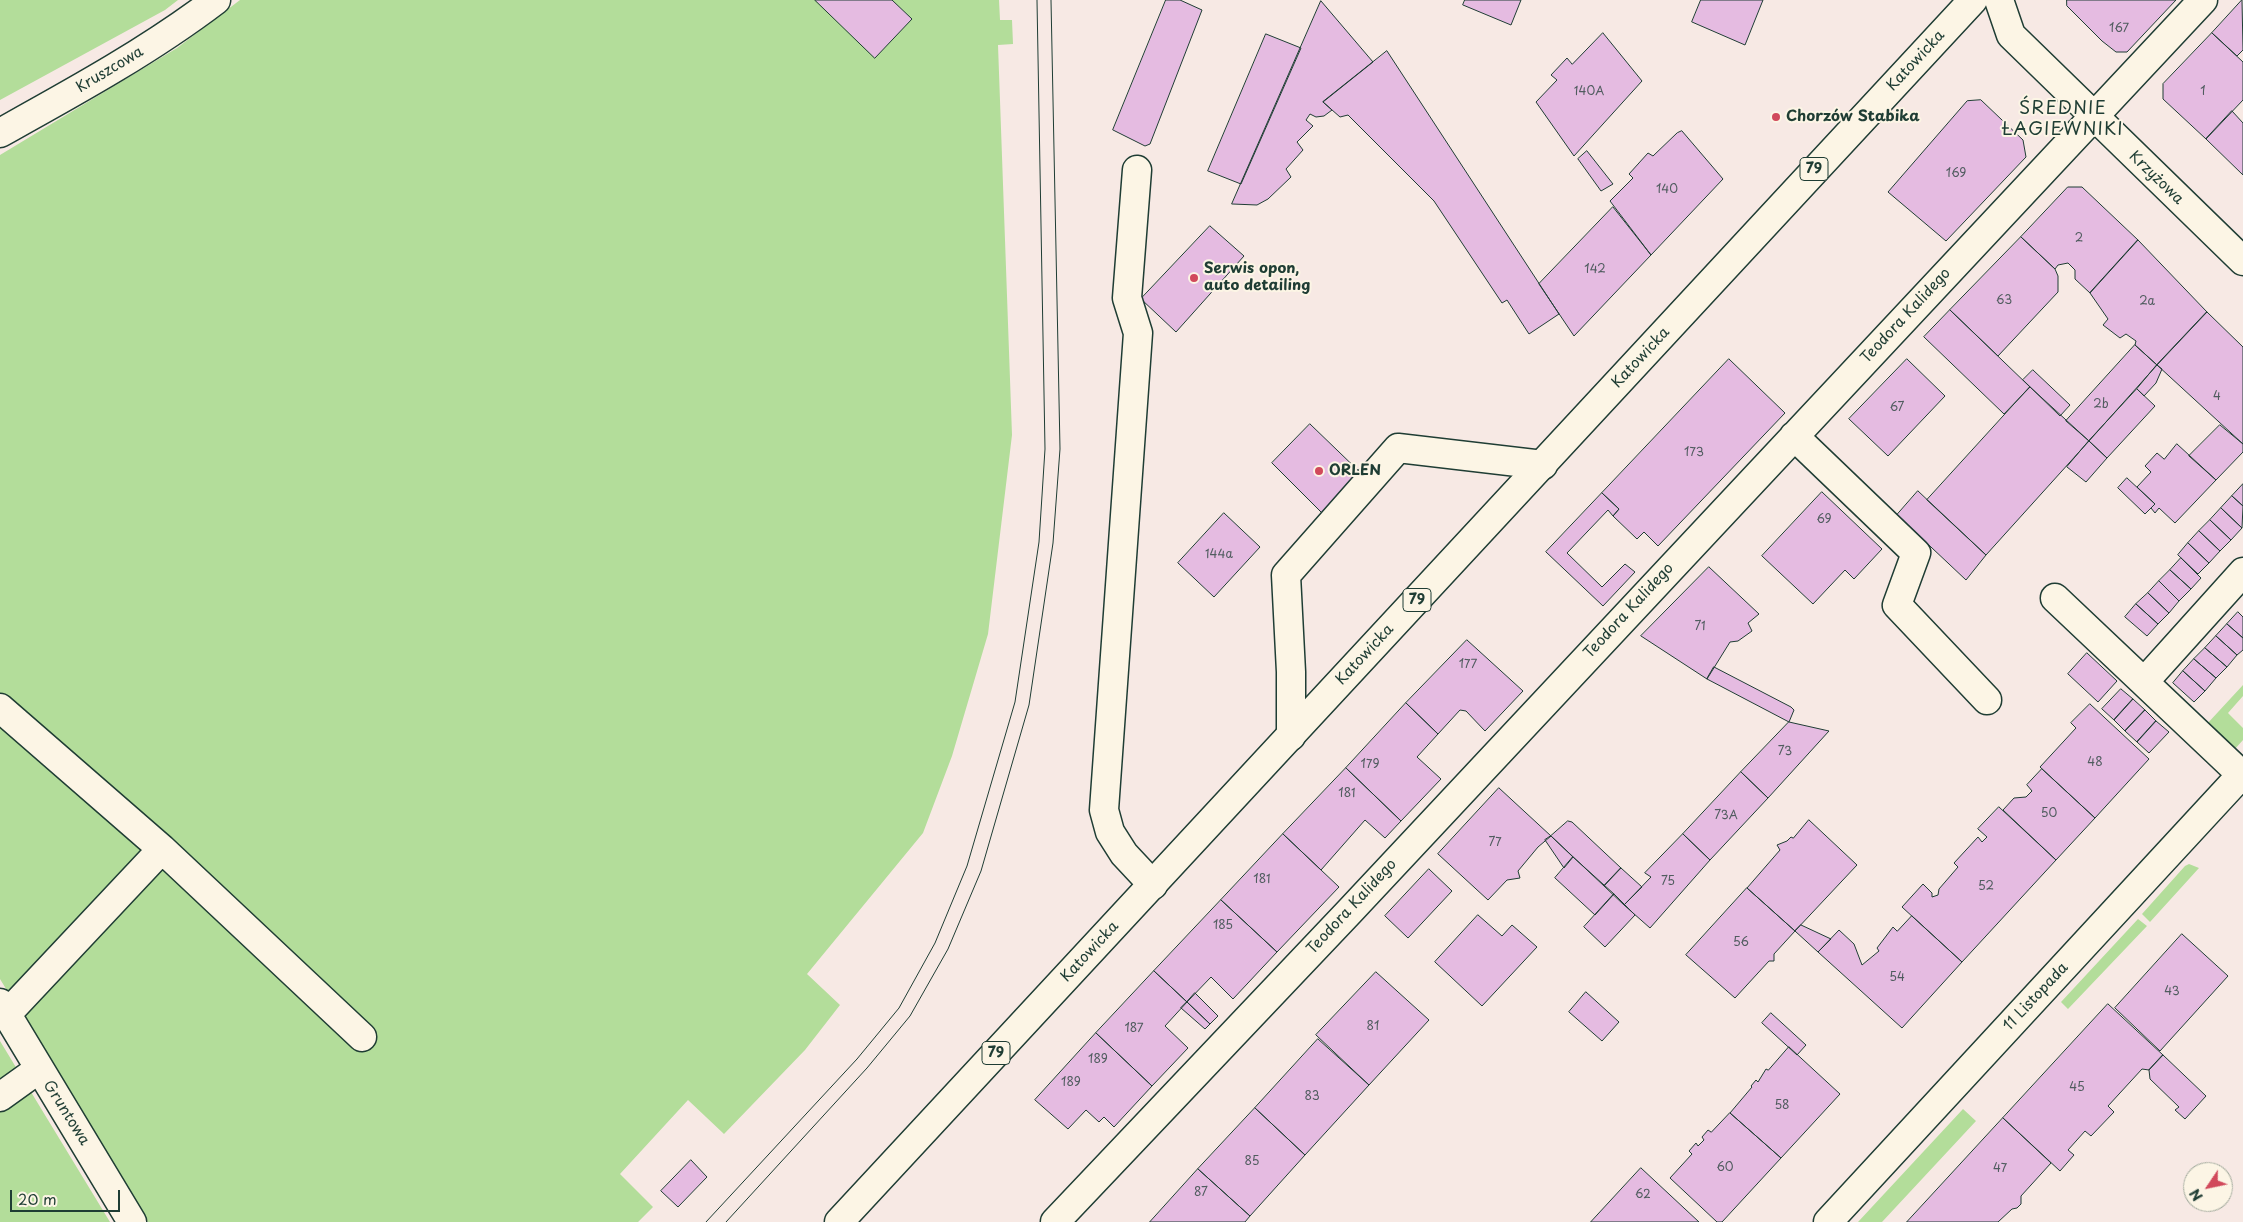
<!DOCTYPE html>
<html>
<head>
<meta charset="utf-8">
<style>
	body { margin:0 }
	#map { position:relative; width:2243px; height:1222px; overflow:hidden; background:#f7e9e4; font-family:"Playpen Sans",sans-serif }
	canvas { display:block }
	.north { position:absolute; left:2183px; top:1162px; width:50px; height:50px; box-sizing:border-box; background:#fcf5e5; border:1px solid #a4ab9e; border-radius:50%; rotate:236deg; font-size:14px; font-weight:700; line-height:20px; text-align:center; color:#1f3d34 }
	.north::after { content:''; display:block; margin:auto; width:18px; height:22px; background:#d1495b; clip-path:polygon(50% 0,100% 100%,50% 72%,0 100%) }
	.scale { position:absolute; left:10px; top:1190px; width:110px; height:22px; box-sizing:border-box; border:2px solid #1f3d34; border-top:0; padding-left:6px; font-size:15px; line-height:18px; white-space:nowrap; color:#1f3d34; -webkit-text-stroke:4px #fcf5e5; paint-order:stroke }
</style>
</head>
<body>
<div id="map">
<canvas width="2243" height="1222"></canvas>
<div class="north">N</div>
<div class="scale">20 m</div>
</div>
<script>
const ctx = document.querySelector('canvas').getContext('2d');
ctx.lineJoin = 'round';
function paint(path, color) { ctx.fillStyle = color; ctx.fill(path, 'evenodd'); }
function trace(path, color, width, dash) { ctx.strokeStyle = color; ctx.lineWidth = width; ctx.lineCap = dash ? 'butt' : 'round'; ctx.setLineDash(dash || []); ctx.stroke(path); }
function write(font, color, halo, rows, align = 'center') {
  ctx.font = font + ' "Playpen Sans",sans-serif'; ctx.lineWidth = 4; ctx.setLineDash([]); ctx.textBaseline = 'middle'; ctx.strokeStyle = halo; ctx.fillStyle = color; for (const [text, x, y, turn = 0] of rows) {
    ctx.save(); ctx.translate(x, y); ctx.rotate((+turn || 0) * Math.PI / 180); ctx.textAlign = isNaN(turn) ? turn : align; if (halo) ctx.strokeText(text, 0, 0); ctx.fillText(text, 0, 0); ctx.restore();
  }
}
const green = new Path2D(`
	M0,0H178L165,10L0,100Z
	M240,0H999L1000,20H1012L1013,44L998,45L1012,435L988,634L952,756L923,833L807,974L840,1005L805,1050L724,1134L688,1100L620,1174L653,1207L638,1222H148L0,979V155L177,48Z
	M2243,685V696L2228,713L2243,728V740L2234,750L2206,725Z
	M2189,864L2199,868L2150,922L2142,914L2185,866Z
	M2138,919L2147,926L2068,1009L2061,1002Z
	M0,1041L110,1222H0Z
	M1963,1109L1976,1121L1882,1222H1858Z`);
const building = new Path2D(`
	M815,0H892L912,19L875,58Z
	M1166,0H1180L1202,10L1150,144L1145,146L1113,130Z
	M1465,0H1521L1511,25L1463,5Z
	M1701,0H1763L1745,45L1692,22Z
	M2067,0H2176L2127,52H2116L2102,41L2067,6Z
	M2242,0L2243,50L2237,56L2212,33Z
	M1321,1L1373,62L1323,102L1332,110L1324,116L1316,117L1310,114L1306,120L1313,126L1297,142L1303,150L1286,169L1291,177L1268,199L1257,205L1232,204Z
	M1603,33L1642,81L1574,156L1536,102L1557,80L1551,75L1567,58L1572,64Z
	M2212,33L2243,62V100L2206,139L2163,99V84Z
	M1266,34L1301,48L1241,184L1208,171Z
	M1387,51L1559,314L1529,334L1507,300L1502,303L1434,201L1348,115L1340,117L1323,102Z
	M1981,100L2023,140L2026,157L1946,241L1888,192L1967,101Z
	M2232,111L2243,123V175L2206,139Z
	M1682,131L1723,179L1651,255L1610,201L1633,178L1629,174L1648,153L1653,156L1677,133Z
	M1587,151L1613,184L1601,191L1578,159Z
	M2068,187H2082L2138,240L2090,293L2075,279V270L2068,263L2058,265L2055,269L2021,237Z
	M1613,207L1651,255L1574,336L1539,284Z
	M1210,226L1244,256L1176,332L1141,299Z
	M2021,237L2055,269L2058,276V292L1998,356L1950,310Z
	M2138,240L2207,312L2157,365L2135,345L2136,341L2126,334L2120,338L2103,325L2108,319L2090,293Z
	M1950,310L2030,387L2004,414L1924,337Z
	M2207,312L2243,347V444L2157,365Z
	M2135,345L2157,365L2089,441L2066,421Z
	M1729,359L1785,413L1658,546L1644,532L1637,539L1613,516L1619,509L1602,493Z
	M1907,359L1945,396L1888,456L1849,419Z
	M2157,365L2162,369L2156,383L2144,396L2137,389Z
	M2033,370L2070,405L2060,416L2023,380Z
	M2030,387L2089,441L1986,555L1927,500Z
	M2137,389L2155,406L2107,458L2089,441Z
	M1310,424L1366,478L1327,518L1272,463Z
	M2220,425L2243,444V452L2216,480L2189,456Z
	M2089,441L2107,458L2086,482L2067,467Z
	M2177,444L2216,480L2175,523L2159,508L2155,513L2151,508L2155,504L2137,487L2151,472L2145,466L2157,453L2164,459Z
	M2127,478L2155,504L2145,514L2118,488Z
	M2243,484V506L2232,496Z
	M1918,491L1986,555L1966,580L1897,515Z
	M1822,492L1882,549L1854,579L1845,570L1813,604L1762,556Z
	M1602,493L1619,509L1613,516L1608,510L1567,553L1602,587L1625,564L1635,572L1603,606L1546,552Z
	M2232,496L2243,506L2242,528L2221,508Z
	M2221,508L2242,528L2231,540L2210,520Z
	M1224,513L1260,547L1214,597L1178,563Z
	M2210,520L2231,540L2220,551L2199,531Z
	M2199,531L2220,551L2209,563L2188,543Z
	M2188,543L2209,563L2198,574L2178,555Z
	M2181,558L2201,578L2191,589L2170,570Z
	M1709,567L1759,614L1748,623L1752,631L1738,641L1730,642L1707,679L1641,636Z
	M2170,570L2191,589L2179,601L2159,581Z
	M2159,581L2179,601L2169,613L2148,593Z
	M2148,593L2169,613L2158,624L2136,604Z
	M2136,604L2158,624L2147,636L2125,617Z
	M2238,612L2243,617V638L2227,624Z
	M2227,624L2243,638V650L2237,655L2216,636Z
	M2216,636L2237,655L2227,667L2205,648Z
	M1467,640L1523,691L1485,731L1466,711L1460,710L1438,734L1406,703Z
	M2205,648L2227,667L2216,678L2194,659Z
	M2087,653L2117,681L2098,702L2068,674Z
	M2194,659L2216,678L2205,691L2183,671Z
	M1714,667L1791,707L1794,710L1789,722L1707,679Z
	M2183,671L2205,691L2194,702L2173,683Z
	M2121,689L2133,699L2114,720L2102,709Z
	M2133,699L2145,710L2125,731L2114,720Z
	M1406,703L1438,734L1417,757L1441,779L1401,821L1346,768Z
	M2090,704L2149,759L2095,818L2040,767L2076,728L2071,723Z
	M2145,710L2156,721L2137,742L2125,731Z
	M2156,721L2169,732L2149,753L2137,742Z
	M1789,722L1829,731L1768,798L1741,772Z
	M1346,768L1401,821L1385,838L1365,820L1321,870L1283,834Z
	M2042,769L2095,818L2056,860L2003,810L2014,798L2026,797L2032,791L2027,785Z
	M1741,772L1768,798L1710,860L1683,834Z
	M1499,788L1551,836L1538,847L1518,871L1520,878L1507,880L1488,900L1438,854Z
	M1999,807L2056,860L1962,962L1902,907L1923,884L1932,893V897L1938,895L1939,889L1958,867L1954,863L1978,837L1982,842L1987,837L1978,829Z
	M1809,820L1857,865L1795,931L1747,888L1780,850L1777,845L1787,841L1791,837L1793,838Z
	M1568,821L1572,822L1621,868L1604,886L1551,836Z
	M1283,834L1339,887L1277,952L1221,900Z
	M1683,834L1710,860L1650,928L1624,905L1651,877L1645,873Z
	M1551,836L1573,857L1564,868L1545,840Z
	M1573,857L1614,894L1595,915L1555,878Z
	M1621,868L1642,887L1624,905L1604,886Z
	M1429,869L1452,891L1408,938L1385,916Z
	M1747,888L1795,931L1774,954V961H1769L1735,998L1686,955Z
	M1614,894L1635,915L1605,947L1584,927Z
	M1221,900L1277,952L1233,999L1211,977L1187,1002L1154,971Z
	M1478,915L1502,936L1512,925L1537,947L1482,1006L1435,962Z
	M1912,916L1962,962L1902,1028L1818,952L1839,930L1854,944L1862,965L1879,951L1877,948L1893,927L1897,931Z
	M1801,925L1831,939L1818,952L1795,931Z
	M2182,934L2228,976L2160,1051L2115,1008Z
	M1154,971L1187,1002L1165,1026L1188,1048L1152,1086L1096,1033Z
	M1376,972L1429,1020L1369,1085L1316,1035Z
	M1586,992L1619,1022L1602,1041L1569,1012Z
	M1195,993L1218,1016L1210,1024L1187,1002Z
	M1187,1002L1210,1024L1205,1029L1181,1008Z
	M2108,1004L2163,1055L2149,1070L2142,1069L2108,1106L2114,1112L2091,1136L2085,1131L2068,1150L2074,1155L2060,1171L2003,1118Z
	M1771,1013L1806,1045L1797,1055L1762,1023Z
	M1096,1033L1152,1086L1114,1127L1104,1117L1099,1122L1086,1110L1068,1129L1035,1100Z
	M1318,1039L1369,1085L1305,1155L1255,1108Z
	M1789,1047L1840,1094L1781,1158L1730,1113L1752,1087L1751,1086L1756,1080L1758,1082L1766,1069L1768,1070Z
	M2163,1055L2206,1096L2185,1119L2175,1110L2179,1107L2150,1079L2149,1070Z
	M1255,1108L1305,1155L1250,1216L1198,1169Z
	M1730,1113L1781,1158L1722,1222H1717L1670,1178L1692,1154L1689,1151L1696,1143L1698,1146L1704,1140L1702,1137L1708,1130L1711,1132Z
	M2003,1118L2051,1163L2021,1196V1204L2017,1208L2012,1209L1998,1222H1907Z
	M691,1160L707,1177L678,1207L661,1191Z
	M1641,1168L1699,1222H1591Z
	M1198,1169L1250,1216L1245,1222H1150Z`);
const minor = new Path2D(`
	M1999,0L2011,35L2243,261
	M0,133C74,92 149,51 216,0
	M1137,170L1127,298L1138,333L1104,810L1110,832L1124,854L1153,885
	M1794,436L1916,553L1897,605L1987,700
	M2055,598L2242,775
	M2144,682L2243,572
	M0,708L162,849L362,1037
	M1291,736V672L1286,575L1398,448L1543,465
	M0,1003L132,1222
	M7,1014L162,849
	M0,1097L39,1069
	M1055,1222L1349,912L2203,0
	M1828,1222L2243,773`);
const major = new Path2D(`
	M839,1222L1973,0`);
const tram = new Path2D(`
	M706,1222L857,1059L899,1008L935,943L967,866L1015,702L1039,542L1045,449L1037,0
	M726,1222L867,1068L910,1016L948,949L981,871L1029,705L1053,543L1060,449L1051,0`);
const markers = [
	[1776,117,5,"#d1495b"],
	[1194,278,5,"#d1495b"],
	[1319,471,5,"#d1495b"]
];
const numberNames = [
	["167",2119,29],
	["140A",1589,92],
	["1",2203,92],
	["169",1956,174],
	["140",1667,190],
	["2",2079,239],
	["142",1595,270],
	["63",2004,301],
	["2a",2147,302],
	["4",2217,397],
	["2b",2101,405],
	["67",1897,408],
	["173",1694,453],
	["69",1824,520],
	["144a",1219,555],
	["71",1700,627],
	["177",1468,665],
	["73",1785,752],
	["48",2095,763],
	["179",1370,765],
	["181",1347,794],
	["50",2049,814],
	["73A",1726,816],
	["77",1495,843],
	["181",1262,880],
	["75",1668,882],
	["52",1986,887],
	["185",1223,926],
	["56",1741,943],
	["54",1897,978],
	["43",2172,992],
	["81",1373,1027],
	["187",1134,1029],
	["189",1098,1060],
	["189",1071,1083],
	["45",2077,1088],
	["83",1312,1097],
	["58",1782,1106],
	["85",1252,1162],
	["60",1725,1168],
	["47",2000,1169],
	["87",1201,1193],
	["62",1643,1195]
];
const shields = [
	[1814,169,28],
	[1417,600,28],
	[996,1053,28]
];
const shieldNames = [
	["79",1814,169],
	["79",1417,600],
	["79",996,1053]
];
const streetNames = [
	["Katowicka",1916,61,-47],
	["Kruszcowa",110,70,-31],
	["Krzyżowa",2156,178,44],
	["Teodora Kalidego",1906,316,-47],
	["Katowicka",1641,358,-47],
	["Teodora Kalidego",1629,611,-47],
	["Katowicka",1365,655,-47],
	["Teodora Kalidego",1352,907,-47],
	["Katowicka",1090,952,-47],
	["11 Listopada",2036,997,-47],
	["Gruntowa",66,1113,58]
];
const poiNames = [
	["Chorzów Stabika",1786,117],
	["Serwis opon,",1204,269],
	["auto detailing",1204,286],
	["ORLEN",1329,471]
];
const quarterNames = [
	["ŚREDNIE",2063,109],
	["ŁAGIEWNIKI",2063,130]
];
paint(green, '#b3dd9a');
paint(building, '#e5bbe1');
trace(building, '#1f3d34', 1);
trace(minor, '#1f3d34', 31);
trace(major, '#1f3d34', 31);
trace(minor, '#fcf5e5', 28);
trace(major, '#fcf5e5', 28);
trace(tram, '#1f3d34', 1);
for (const [x, y, r, color] of markers) { const dot = new Path2D(); dot.arc(x, y, r, 0, 2 * Math.PI); ctx.fillStyle = color; ctx.fill(dot); trace(dot, '#fcf5e5', 2); }
write('12px', '#505c5f', null, numberNames);
for (const [x, y, w] of shields) { const box = new Path2D(); box.roundRect(x - w / 2, y - 11.5, w, 23, 4); ctx.fillStyle = '#fcf5e5'; ctx.fill(box); trace(box, '#1f3d34', 1); }
write('bold 14px', '#1f3d34', null, shieldNames);
write('15px', '#1f3d34', '#fcf5e5', streetNames);
write('bold 15px', '#1f3d34', '#fcf5e5', poiNames, 'left');
ctx.letterSpacing = '1px';
write('18px', '#1f3d34', '#fcf5e5', quarterNames);
ctx.letterSpacing = '0px';
</script>
</body>
</html>
